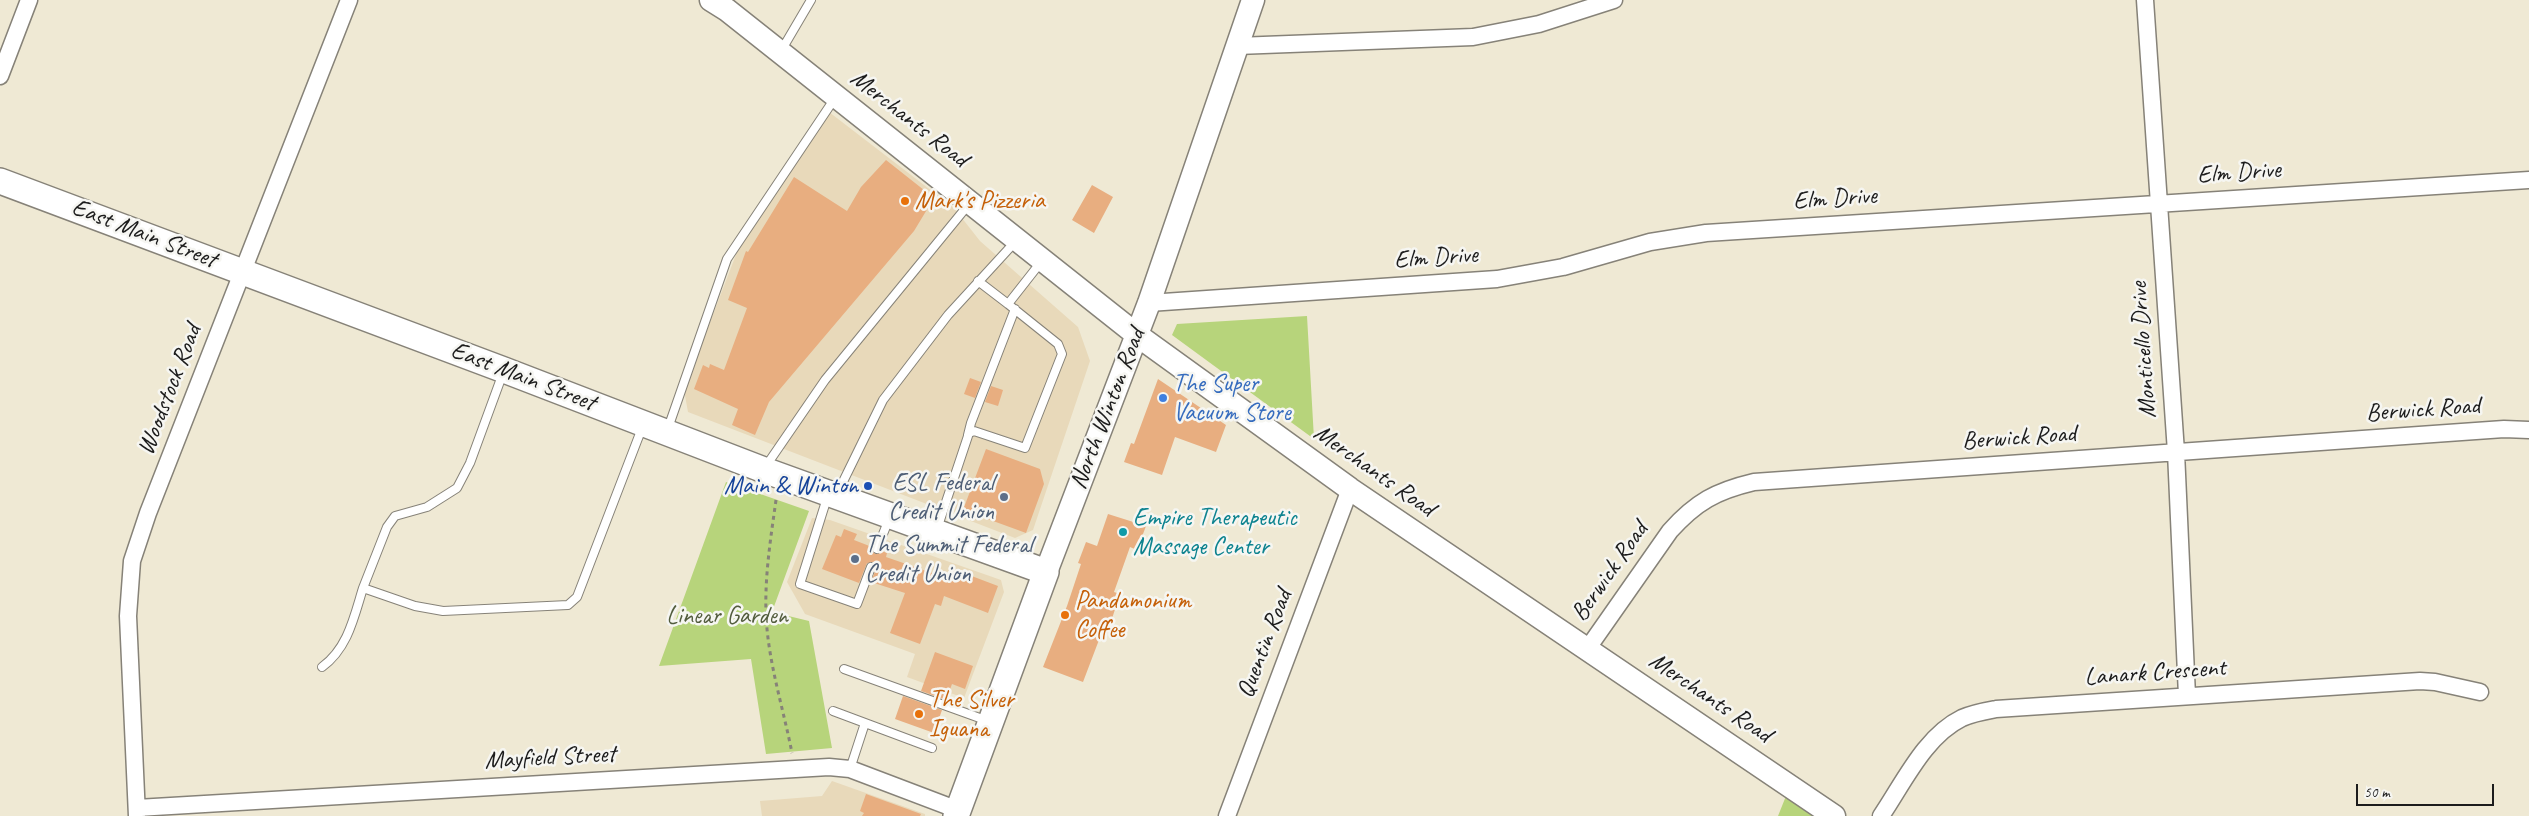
<!DOCTYPE html>
<html>
<head>
<meta charset="utf-8">
<style>
	body { margin:0 }
	#map { position:relative; width:2529px; height:816px; overflow:hidden; background:#efe9d4; font-family:Caveat,sans-serif }
	canvas { display:block }
	.scale { position:absolute; left:2356px; top:784px; width:138px; height:22px; box-sizing:border-box; border:2px solid #1c1c1c; border-top:0; padding-left:6px; font-size:15px; line-height:18px; white-space:nowrap; color:#1c1c1c; -webkit-text-stroke:4px #f6f6f2; paint-order:stroke }
</style>
</head>
<body>
<div id="map">
<canvas width="2529" height="816"></canvas>
<div class="scale">50 m</div>
</div>
<script>
const ctx = document.querySelector('canvas').getContext('2d');
ctx.lineJoin = 'round';
function paint(path, color) { ctx.fillStyle = color; ctx.fill(path, 'evenodd'); }
function trace(path, color, width, dash) { ctx.strokeStyle = color; ctx.lineWidth = width; ctx.lineCap = dash ? 'butt' : 'round'; ctx.setLineDash(dash || []); ctx.stroke(path); }
function write(font, color, halo, rows, align = 'center') {
  ctx.font = font + ' Caveat,sans-serif'; ctx.lineWidth = 5; ctx.setLineDash([]); ctx.textBaseline = 'middle'; ctx.strokeStyle = halo; ctx.fillStyle = color; for (const [text, x, y, turn = 0] of rows) {
    ctx.save(); ctx.translate(x, y); ctx.rotate((+turn || 0) * Math.PI / 180); ctx.textAlign = isNaN(turn) ? turn : align; if (halo) ctx.strokeText(text, 0, 0); ctx.fillText(text, 0, 0); ctx.restore();
  }
}
const built = new Path2D(`
	M829,112L954,208L980,241L1078,327L1090,361L1033,530L1015,538L688,412L684,390L737,252Z
	M812,518L830,520L1001,580L1004,592L964,698L907,677L915,654L805,614L787,582Z
	M832,781L925,814V816H762L760,801L822,796Z`);
const green = new Path2D(`
	M1307,316L1314,439L1172,335L1177,324Z
	M726,482L809,511L772,612L809,621L832,748L766,754L751,659L659,666Z
	M1786,796L1813,816H1778Z`);
const building = new Path2D(`
	M886,160L934,198L914,231L769,402L755,435L732,425L738,409L694,389L703,365L709,368L710,364L724,370L747,308L728,300L746,251L748,252L794,177L847,211L861,187Z
	M1092,185L1113,197L1094,233L1072,220Z
	M970,378L981,382L975,398L964,394Z
	M1158,379L1226,425L1216,452L1175,437L1162,475L1124,462L1131,443L1134,444Z
	M991,386L1003,390L998,406L985,402Z
	M986,449L1040,469L1044,484L1026,533L963,510Z
	M1108,514L1146,526L1137,550L1130,547L1114,592L1120,594L1107,634L1102,632L1083,682L1043,667L1067,606L1081,564L1078,563L1086,542L1097,546Z
	M844,529L857,534L854,540L872,547L875,554L882,551L887,553L886,557L958,582L961,572L998,586L988,613L944,596L941,606L935,604L920,644L890,633L905,593L871,582L876,569L875,563H867L859,583L822,569L836,535L841,537Z
	M935,652L973,666L965,689L952,684L946,700L921,691Z
	M903,696L942,710L934,733L895,719Z
	M866,794L921,814L920,816H862L864,813L860,811Z`);
const path = new Path2D(`
	M776,500C770,543 763,586 767,629C771,671 784,712 792,753`);
const lane = new Path2D(`
	M781,51L811,0
	M978,281L1008,304L1041,262
	M503,373L470,463L457,488L427,507L395,516L387,527L363,588L415,606L443,611L568,605L577,597L642,428
	M667,431L727,259L835,98
	M968,435L971,423L1015,309
	M766,466L825,380L969,204
	M837,494L883,400L948,315L1015,242
	M827,498L800,584L857,604L871,567
	M937,529L969,433L974,431L1025,448L1062,354L1058,344L1008,304
	M877,549L889,519
	M322,667C348,648 354,617 363,588
	M844,669L988,721
	M833,711L932,748
	M850,769L865,723`);
const street = new Path2D(`
	M2145,0L2176,452L2187,696
	M1237,46L1473,37L1539,24L1614,0
	M0,76L29,0
	M1149,303L1497,279L1563,267L1650,242L1706,233L2529,180
	M1588,648L1670,531C1696,502 1716,491 1754,482L2504,429L2529,430
	M137,808L829,767L850,769L958,810
	M137,816L128,616L132,561L148,513L349,0
	M1227,816L1350,489
	M1881,816C1904,782 1925,736 1962,718C1973,713 1985,711 1996,709L2420,681L2435,682L2480,692`);
const secondary = new Path2D(`
	M711,0L727,10L1137,335L1350,489L1834,816
	M1046,572L1149,303L1253,0`);
const primary = new Path2D(`
	M0,181L504,370L764,470L1046,572L956,816`);
const markers = [
	[905,201,5,"#e8710a"],
	[1163,398,5,"#3f7fe0"],
	[868,486,5,"#1a4fb4"],
	[1004,497,5,"#5c6f8a"],
	[1123,532,5,"#0f9aa8"],
	[855,559,5,"#5c6f8a"],
	[1065,615,5,"#e8710a"],
	[919,714,5,"#e8710a"]
];
const streetNames = [
	["Merchants Road",909,119,38],
	["Elm Drive",2239,173,-4],
	["Elm Drive",1835,199,-4],
	["East Main Street",144,234,21],
	["Elm Drive",1436,258,-4],
	["Monticello Drive",2144,350,-94],
	["East Main Street",523,377,21],
	["Woodstock Road",170,390,-69],
	["North Winton Road",1108,409,-69],
	["Berwick Road",2423,410,-4],
	["Berwick Road",2019,438,-4],
	["Merchants Road",1374,471,35],
	["Berwick Road",1610,572,-55],
	["Quentin Road",1265,644,-69],
	["Lanark Crescent",2155,673,-4],
	["Merchants Road",1710,698,34],
	["Mayfield Street",550,758,-3]
];
const foodNames = [
	["Mark's Pizzeria",915,201],
	["Pandamonium",1075,601],
	["Coffee",1075,630],
	["The Silver",929,700],
	["Iguana",929,729]
];
const shopNames = [
	["The Super",1173,384],
	["Vacuum Store",1173,413]
];
const serviceNames = [
	["ESL Federal",994,483],
	["Credit Union",994,512],
	["The Summit Federal",865,545,"left"],
	["Credit Union",865,574,"left"]
];
const transitNames = [
	["Main & Winton",858,486]
];
const cultureNames = [
	["Empire Therapeutic",1133,518],
	["Massage Center",1133,547]
];
const parkNames = [
	["Linear Garden",727,616]
];
paint(built, '#e8d9ba');
paint(green, '#b7d47b');
paint(building, '#e8ae80');
trace(lane, '#868278', 10);
trace(street, '#868278', 19);
trace(secondary, '#868278', 25);
trace(primary, '#868278', 28);
trace(path, '#868278', 3, [4, 4]);
trace(lane, '#fff', 8);
trace(street, '#fff', 16);
trace(secondary, '#fff', 22);
trace(primary, '#fff', 25);
for (const [x, y, r, color] of markers) { const dot = new Path2D(); dot.arc(x, y, r, 0, 2 * Math.PI); ctx.fillStyle = color; ctx.fill(dot); trace(dot, '#f6f6f2', 2); }
write('25px', '#1c1c1c', '#f6f6f2', streetNames);
write('25px', '#c56008', '#f6f6f2', foodNames, 'left');
write('25px', '#366cbe', '#f6f6f2', shopNames, 'left');
write('25px', '#4e5e75', '#f6f6f2', serviceNames, 'right');
write('25px', '#164399', '#f6f6f2', transitNames, 'right');
write('25px', '#0d838f', '#f6f6f2', cultureNames, 'left');
write('25px', '#525c3d', '#f6f6f2', parkNames);
</script>
</body>
</html>
